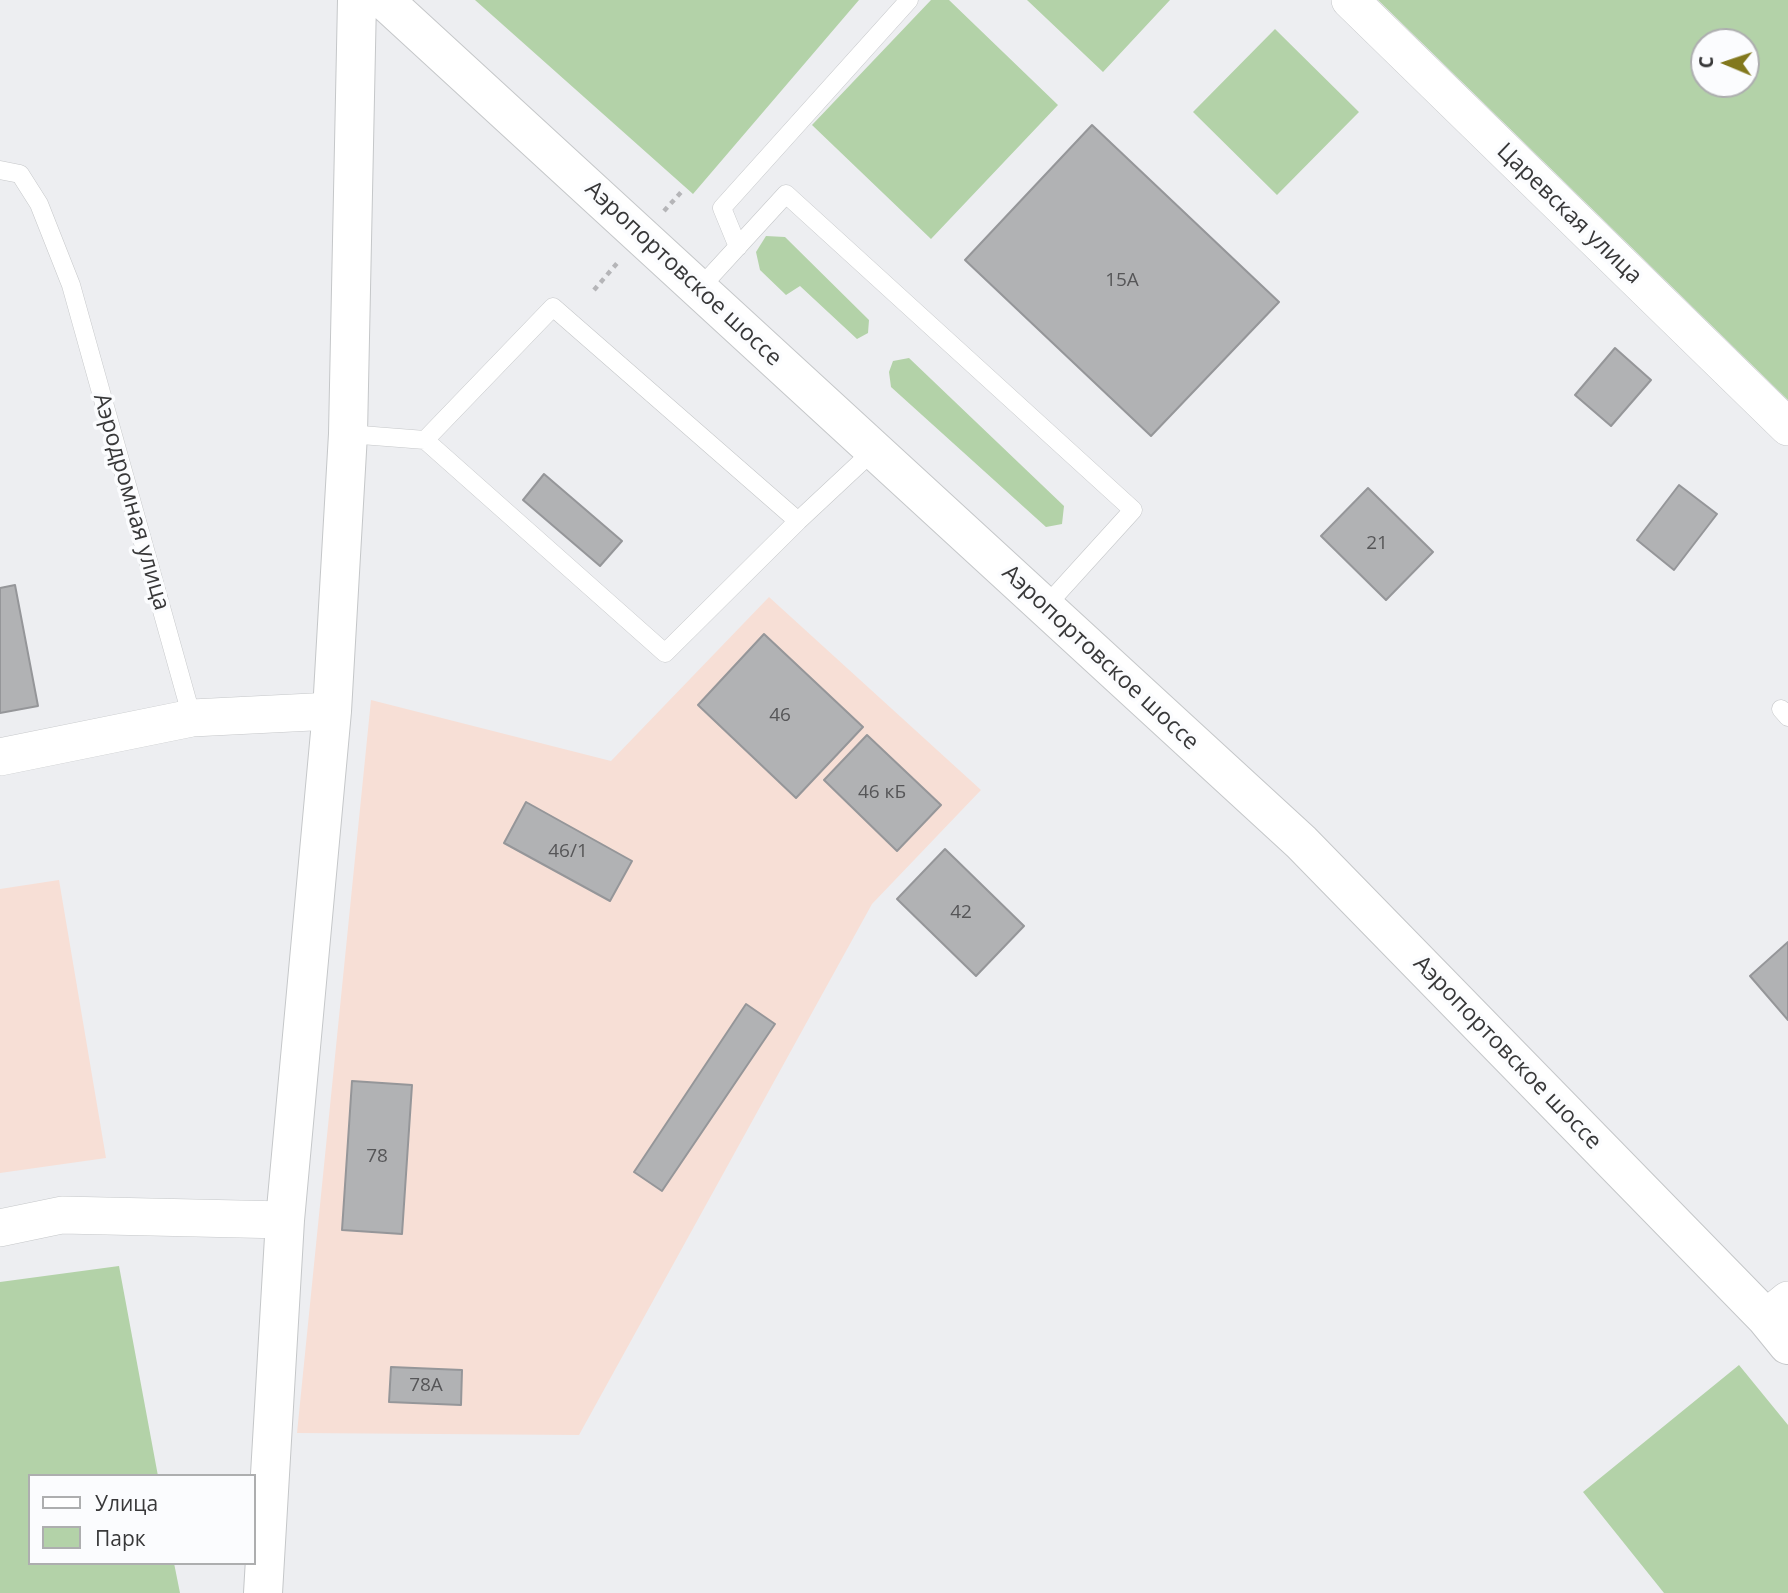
<!DOCTYPE html>
<html>
<head>
<meta charset="utf-8">
<style>
	body { margin:0 }
	#map { position:relative; width:1788px; height:1593px; overflow:hidden; background:#edeef1; font-family:"Open Sans",sans-serif }
	canvas { display:block }
	.legend { position:absolute; left:28px; top:1474px; width:228px; height:91px; box-sizing:border-box; background:#fbfcfe; border:2px solid #adaeaf; margin:0; padding:9px 12px; list-style:none; font-size:21px; color:#383839 }
	.legend li { display:flex; align-items:center; gap:14px; height:35px }
	.legend b { width:35px; border:2px solid #adaeaf }
	.north { position:absolute; left:1690px; top:28px; width:70px; height:70px; box-sizing:border-box; background:#fbfcfe; border:2px solid #adaeaf; border-radius:50%; rotate:272deg; font-size:19px; font-weight:700; line-height:28px; text-align:center; color:#383839 }
	.north::after { content:''; display:block; margin:auto; width:24px; height:32px; background:#82781d; clip-path:polygon(50% 0,100% 100%,50% 72%,0 100%) }
</style>
</head>
<body>
<div id="map">
<canvas width="1788" height="1593"></canvas>
<ul class="legend">
<li><b style="height:9px;background:#fff"></b>Улица</li>
<li><b style="height:19px;background:#b3d2a8"></b>Парк</li>
</ul>
<div class="north">С</div>
</div>
<script>
const ctx = document.querySelector('canvas').getContext('2d');
ctx.lineJoin = 'round';
function paint(path, color) { ctx.fillStyle = color; ctx.fill(path, 'evenodd'); }
function trace(path, color, width, dash) { ctx.strokeStyle = color; ctx.lineWidth = width; ctx.lineCap = dash ? 'butt' : 'round'; ctx.setLineDash(dash || []); ctx.stroke(path); }
function write(font, color, halo, rows, align = 'center') {
  ctx.font = font + ' "Open Sans",sans-serif'; ctx.lineWidth = 7; ctx.setLineDash([]); ctx.textBaseline = 'middle'; ctx.strokeStyle = halo; ctx.fillStyle = color; for (const [text, x, y, turn = 0] of rows) {
    ctx.save(); ctx.translate(x, y); ctx.rotate((+turn || 0) * Math.PI / 180); ctx.textAlign = isNaN(turn) ? turn : align; if (halo) ctx.strokeText(text, 0, 0); ctx.fillText(text, 0, 0); ctx.restore();
  }
}
const industrial = new Path2D(`
	M769,597L981,790L872,904L579,1435L297,1433L371,700L611,761Z
	M59,880L106,1158L0,1173V889Z`);
const green = new Path2D(`
	M475,0H859L693,194Z
	M931,0H949L1058,105L931,239L812,125Z
	M1027,0H1170L1103,72Z
	M1378,0H1788V400ZM1704,42H1746V84H1704Z
	M1275,29L1359,112L1277,195L1193,112Z
	M766,236L785,237L869,320L868,333L857,339L800,286L786,295L760,270L756,252Z
	M909,358L1064,506L1062,524L1046,527L891,387L889,372L893,361Z
	M119,1266L158,1476H30V1563H174L180,1593H0V1282Z
	M1739,1365L1788,1425V1593H1664L1583,1492Z`);
const building = new Path2D(`
	M1092,125L1279,302L1151,436L965,260Z
	M1615,348L1651,380L1611,426L1575,395Z
	M544,474L622,541L600,566L523,500Z
	M1679,485L1717,514L1674,570L1637,540Z
	M1368,488L1433,552L1386,600L1321,536Z
	M15,585L38,706L0,713V588Z
	M764,634L863,727L796,798L698,705Z
	M867,735L941,805L897,851L824,780Z
	M526,802L632,861L610,901L504,843Z
	M945,849L1024,926L976,976L897,899Z
	M1788,942V1020L1750,976Z
	M746,1004L775,1024L662,1191L634,1172Z
	M352,1081L412,1085L402,1234L342,1230Z
	M391,1367L462,1370L461,1405L389,1402Z`);
const path = new Path2D(`
	M664,211L684,189
	M594,290L619,261`);
const lane = new Path2D(`
	M0,170L20,174L39,204L71,285L192,718
	M738,247L722,208L909,0
	M699,289L786,194L1133,510L1045,607
	M348,434L425,440L665,653L798,521L553,307L425,440
	M798,521L874,450
	M1781,709L1788,717`);
const street = new Path2D(`
	M1350,0L1788,427
	M0,757L192,718L332,711
	M0,1228L62,1215L285,1220
	M1766,1318L1788,1300`);
const secondary = new Path2D(`
	M384,0L1301,842L1766,1318L1788,1345
	M263,1593L285,1220L332,711L348,434L357,0`);
const numberNames = [
	["15А",1122,281],
	["21",1377,544],
	["46",780,716],
	["46 кБ",882,793],
	["46/1",568,852],
	["42",961,913],
	["78",377,1157],
	["78А",426,1386]
];
const streetNames = [
	["Царевская улица",1569,214,44],
	["Аэропортовское шоссе",683,274,43],
	["Аэродромная улица",131,502,74],
	["Аэропортовское шоссе",1100,658,43],
	["Аэропортовское шоссе",1507,1053,46]
];
paint(industrial, '#f7dfd6');
paint(green, '#b3d2a8');
paint(building, '#b1b2b4');
trace(building, '#959699', 2);
trace(lane, '#c5c7c9', 19);
trace(street, '#c5c7c9', 38);
trace(secondary, '#c5c7c9', 40);
trace(path, '#b5b5b8', 4.5, [5, 5]);
trace(lane, '#fff', 18);
trace(street, '#fff', 37);
trace(secondary, '#fff', 38);
write('19px', '#565658', null, numberNames);
write('23px', '#383839', '#fbfcfe', streetNames);
</script>
</body>
</html>
